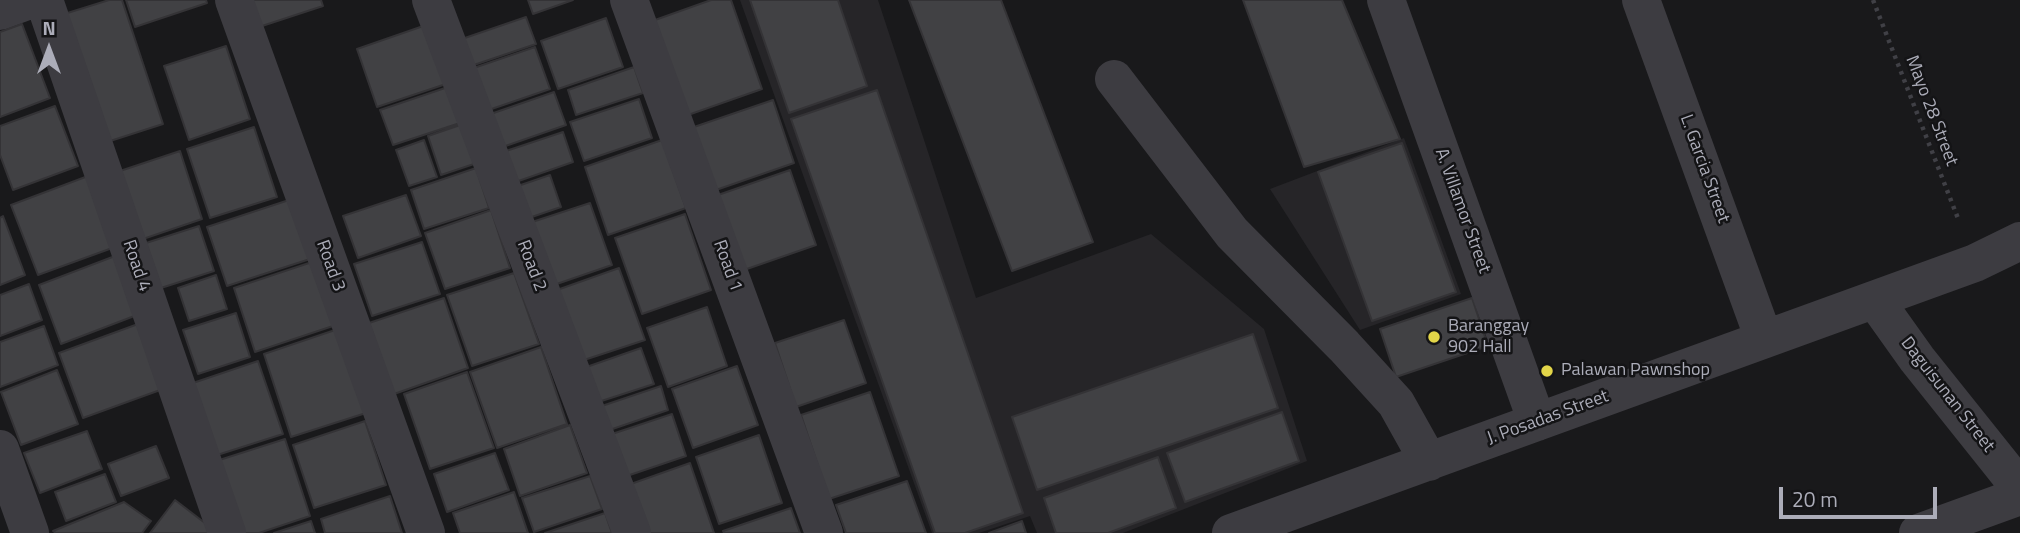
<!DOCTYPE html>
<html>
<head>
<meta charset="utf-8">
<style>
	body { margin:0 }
	#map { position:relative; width:2020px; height:533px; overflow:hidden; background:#19191b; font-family:"Titillium Web",sans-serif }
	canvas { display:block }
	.north { position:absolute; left:14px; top:14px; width:70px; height:70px; -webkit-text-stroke:5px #141416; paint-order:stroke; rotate:0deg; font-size:19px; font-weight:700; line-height:28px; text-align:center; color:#acadb9 }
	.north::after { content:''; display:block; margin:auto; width:24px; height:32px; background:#acadb9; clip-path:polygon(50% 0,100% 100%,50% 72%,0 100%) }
	.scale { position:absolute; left:1779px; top:487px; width:158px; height:32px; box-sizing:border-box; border:4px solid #acadb9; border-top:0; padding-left:9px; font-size:21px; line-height:24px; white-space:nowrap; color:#acadb9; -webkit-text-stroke:5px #141416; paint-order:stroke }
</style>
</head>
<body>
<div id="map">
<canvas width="2020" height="533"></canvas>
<div class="north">N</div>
<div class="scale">20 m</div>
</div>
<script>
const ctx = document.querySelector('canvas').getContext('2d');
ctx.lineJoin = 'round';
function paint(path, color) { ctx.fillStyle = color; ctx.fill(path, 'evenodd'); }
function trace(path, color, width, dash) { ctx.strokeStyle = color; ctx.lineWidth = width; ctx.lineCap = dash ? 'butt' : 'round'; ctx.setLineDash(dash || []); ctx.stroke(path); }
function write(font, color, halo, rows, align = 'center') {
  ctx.font = font + ' "Titillium Web",sans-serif'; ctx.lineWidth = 5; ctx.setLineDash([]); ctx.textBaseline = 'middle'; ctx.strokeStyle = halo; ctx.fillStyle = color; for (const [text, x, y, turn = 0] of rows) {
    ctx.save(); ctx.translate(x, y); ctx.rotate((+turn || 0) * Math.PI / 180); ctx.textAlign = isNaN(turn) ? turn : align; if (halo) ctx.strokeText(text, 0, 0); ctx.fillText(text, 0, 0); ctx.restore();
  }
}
const built = new Path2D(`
	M740,0H878L976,298L1151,234L1264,329L1307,461L1123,533H1037L1030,516L979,533H932Z
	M1404,138L1461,294L1360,330L1270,189Z`);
const building = new Path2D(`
	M109,0H122L163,124L104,143L61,15Z
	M126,0H206L207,3L135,27Z
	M246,0H321L323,6L256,28Z
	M528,0H573L533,14Z
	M711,0H731L762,89L688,115L655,20Z
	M750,0H838L867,86L789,113Z
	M909,0H1001L1093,242L1012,271Z
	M1243,0H1342L1400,139L1304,167Z
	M526,17L536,44L465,68L456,41Z
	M606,18L623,67L558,89L541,41Z
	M22,24L50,98L0,117V32Z
	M429,24L449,83L377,107L357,49Z
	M226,46L250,119L189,140L164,66Z
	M535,47L550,89L477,114L462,72Z
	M634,67L643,93L576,115L568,90Z
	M448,87L460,123L393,145L380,110Z
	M877,90L1023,513L965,533H935L791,119Z
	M554,92L566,125L494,150L482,117Z
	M639,99L652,138L584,161L570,122Z
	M773,100L794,163L716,190L694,127Z
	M55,106L78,166L13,190L0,155V126Z
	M463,124L477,163L441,175L428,136Z
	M254,127L277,197L210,218L187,149Z
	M563,132L573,162L510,184L500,153Z
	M424,140L437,177L409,186L396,150Z
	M662,140L686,208L608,235L585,167Z
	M1402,143L1456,292L1372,321L1318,172Z
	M180,151L202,219L140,240L117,172Z
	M476,168L489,208L424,229L411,190Z
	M790,170L816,245L744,270L718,195Z
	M550,175L561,207L523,220L512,188Z
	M88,176L115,247L38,275L11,205Z
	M406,195L421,236L358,258L343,216Z
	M289,200L310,259L227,286L207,227Z
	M590,203L612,265L548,287L526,224Z
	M491,210L510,268L445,289L425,233Z
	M685,214L711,290L642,314L615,238Z
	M3,216L25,275L0,285V218Z
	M199,226L214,271L161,288L146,243Z
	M422,242L440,294L372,316L354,264Z
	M115,256L137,315L61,344L39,285Z
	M312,262L333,326L255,352L234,288Z
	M619,268L645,340L581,361L557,290Z
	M514,273L539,344L472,366L447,295Z
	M216,275L227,309L189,321L178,288Z
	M29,284L42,320L0,336V295Z
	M444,298L468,368L394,394L369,323Z
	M1472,298L1488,346L1396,377L1380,329Z
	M707,307L727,366L668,387L647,328Z
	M236,313L250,357L198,374L183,330Z
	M844,320L866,383L796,407L775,343Z
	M138,324L163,389L83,418L59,353Z
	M44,326L58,365L0,387V342Z
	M338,329L366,413L291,437L264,354Z
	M1253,334L1278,408L1037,490L1012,417Z
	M541,347L567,424L497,448L470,372Z
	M641,348L654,384L586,406L575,371Z
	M258,361L283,434L211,457L187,385Z
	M737,366L758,425L693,448L672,389Z
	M57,370L78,424L21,445L1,392Z
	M467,372L494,448L430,469L404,394Z
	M661,386L668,410L595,435L587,411Z
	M870,392L899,476L829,499L801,415Z
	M1282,412L1299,461L1185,502L1167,453Z
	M672,414L686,456L618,479L603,437Z
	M365,421L386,485L314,508L293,445Z
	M570,425L587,473L520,496L504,449Z
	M87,431L102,469L40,493L24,453Z
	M759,435L782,503L719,524L696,457Z
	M285,439L310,516L259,533H233L210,463Z
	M156,446L169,478L121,496L108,464Z
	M495,453L509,490L447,512L434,474Z
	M1158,457L1176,508L1108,533H1056L1044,498Z
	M690,463L714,533H644L628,485Z
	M105,474L116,502L66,521L55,492Z
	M590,476L602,509L534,532L522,498Z
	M907,481L926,533H846L836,505Z
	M514,492L528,533H460L453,513Z
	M390,496L402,533H325L321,519Z
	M175,500L218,533H150Z
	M124,502L151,521L142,533H56L53,531Z
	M791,508L800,533H724L723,531Z
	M605,513L612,533H545Z
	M311,521L315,533H274Z
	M1022,521L1026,533H989Z`);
const path = new Path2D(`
	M1873,0L1959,221`);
const minor = new Path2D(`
	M44,0L227,533
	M234,0L426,533
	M431,0L632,533
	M629,0L824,533
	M1386,0L1537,422
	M1641,0L1764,339
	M0,11L30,0
	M1114,79L1232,233L1344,346L1396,403L1429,462
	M1875,300L1917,359L2020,488
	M0,449L30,533
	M1231,533L1975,263L2020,241
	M1918,533L2020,496`);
const markers = [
	[1434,337,7,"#e2d549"],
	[1547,371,7,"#e2d549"]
];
const streetNames = [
	["Mayo 28 Street",1931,111,69],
	["L. Garcia Street",1704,169,70],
	["A. Villamor Street",1462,211,70],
	["Road 4",136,266,71],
	["Road 3",330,266,70],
	["Road 2",531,266,69],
	["Road 1",727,266,70],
	["Daguisunan Street",1947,395,52],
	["J. Posadas Street",1548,418,-20]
];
const poiNames = [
	["Baranggay",1448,327],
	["902 Hall",1448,348],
	["Palawan Pawnshop",1561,371]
];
paint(built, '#262528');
paint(building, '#414144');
trace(building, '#343336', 2);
trace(path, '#404046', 4.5, [3.5, 5]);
trace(minor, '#3d3c41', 38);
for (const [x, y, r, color] of markers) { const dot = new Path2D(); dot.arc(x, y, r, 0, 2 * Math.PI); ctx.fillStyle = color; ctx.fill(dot); trace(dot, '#141416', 2.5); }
write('18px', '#acadb9', '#141416', streetNames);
write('18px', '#acadb9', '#141416', poiNames, 'left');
</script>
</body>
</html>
